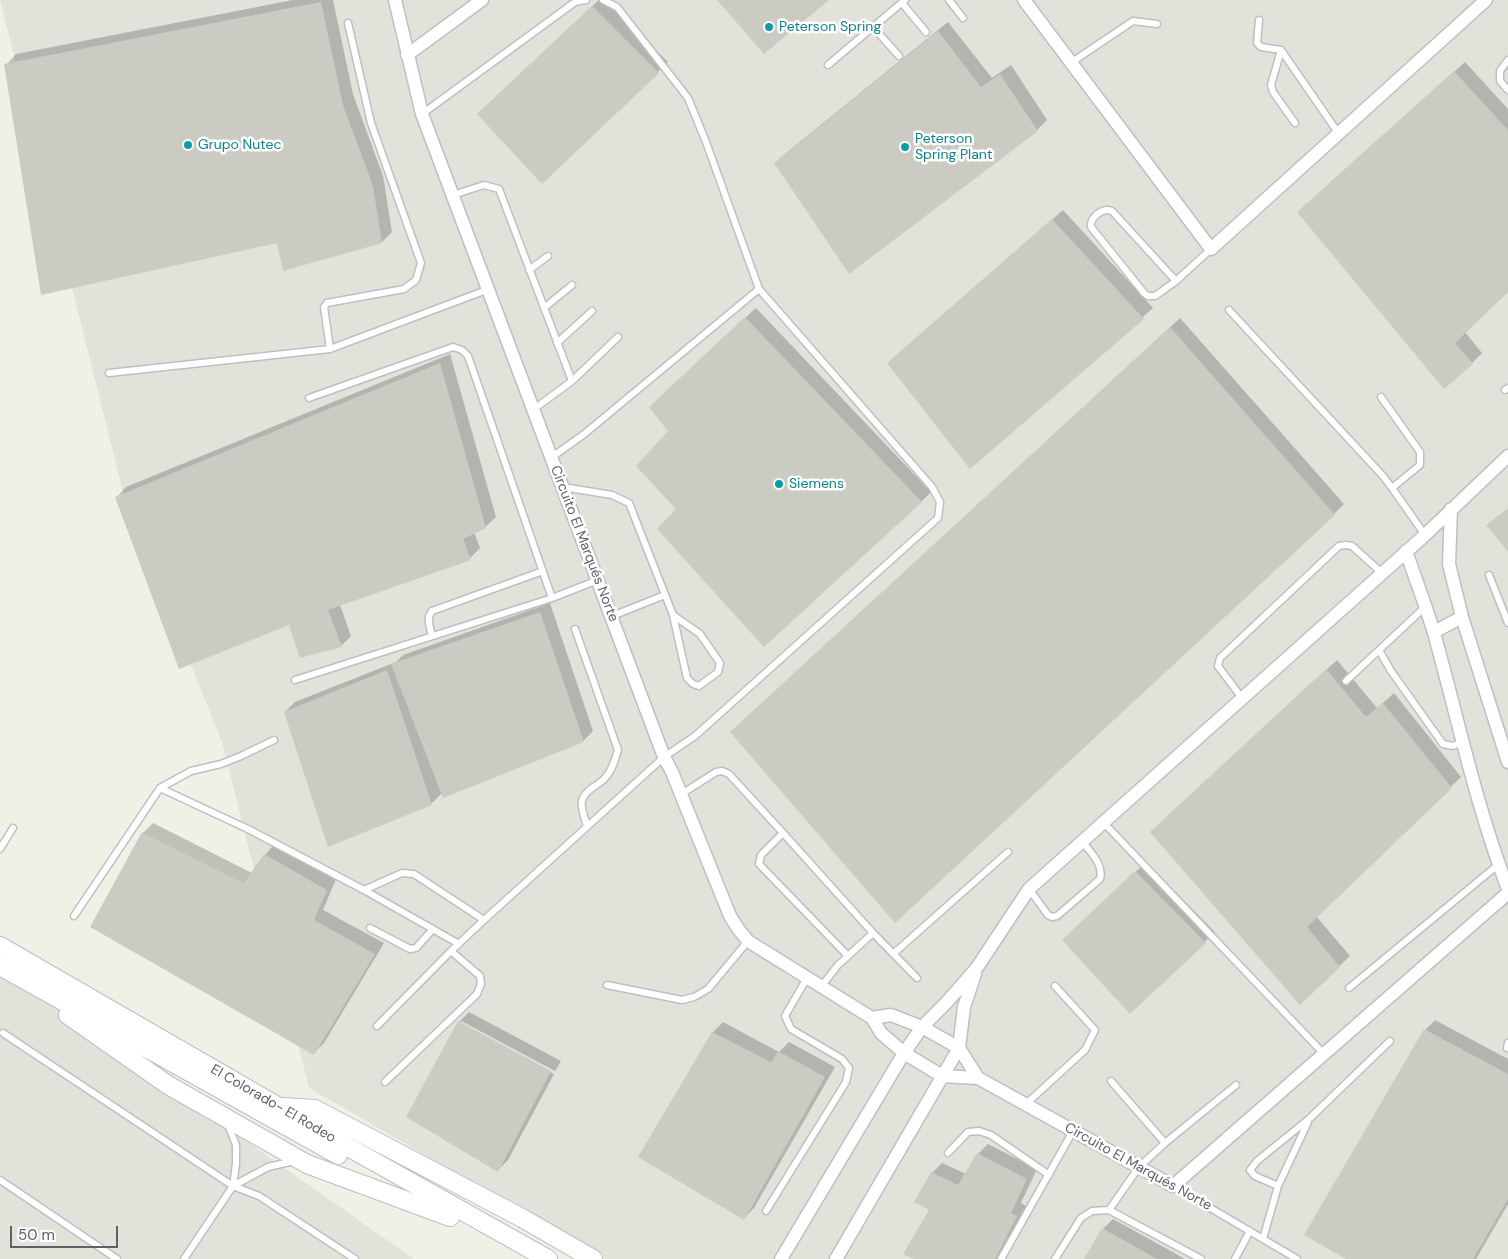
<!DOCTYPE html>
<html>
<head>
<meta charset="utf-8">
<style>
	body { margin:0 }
	#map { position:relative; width:1508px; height:1259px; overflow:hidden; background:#f1f0e7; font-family:"DM Sans",sans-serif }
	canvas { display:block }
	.scale { position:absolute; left:10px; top:1226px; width:108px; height:22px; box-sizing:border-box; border:2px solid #5e6167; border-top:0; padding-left:6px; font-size:15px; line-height:18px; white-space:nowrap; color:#5e6167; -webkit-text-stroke:4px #fff; paint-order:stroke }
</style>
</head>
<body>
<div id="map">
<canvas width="1508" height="1259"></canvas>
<div class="scale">50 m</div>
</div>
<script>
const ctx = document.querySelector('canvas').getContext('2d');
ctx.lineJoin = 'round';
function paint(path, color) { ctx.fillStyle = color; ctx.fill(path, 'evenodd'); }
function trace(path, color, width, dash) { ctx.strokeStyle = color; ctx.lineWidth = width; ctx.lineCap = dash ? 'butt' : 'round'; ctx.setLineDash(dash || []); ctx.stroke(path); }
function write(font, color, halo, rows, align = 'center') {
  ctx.font = font + ' "DM Sans",sans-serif'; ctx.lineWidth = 5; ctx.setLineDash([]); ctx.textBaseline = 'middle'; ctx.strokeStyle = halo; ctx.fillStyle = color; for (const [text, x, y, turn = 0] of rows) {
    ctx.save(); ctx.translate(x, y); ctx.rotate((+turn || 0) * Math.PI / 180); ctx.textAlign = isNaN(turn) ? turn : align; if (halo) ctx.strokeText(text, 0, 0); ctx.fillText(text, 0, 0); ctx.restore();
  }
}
const industrial = new Path2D(`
	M0,0H1508V1259H605L309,1088L222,742L126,504Z
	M0,968L414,1259H0Z`);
const shadow = new Path2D(`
	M293,0H333L353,94L383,176L392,232L382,242H278L6,65L16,54Z
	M599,0H606L668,62L542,182L488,104Z
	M948,22L992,78L1011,65L1047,120L1037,130L775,163L786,153Z
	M1465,62L1508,109V291L1465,332L1482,353L1472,363L1309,202Z
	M1063,210L1153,308L971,467L899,353Z
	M756,308L931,492L921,502L678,509L670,432L660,397Z
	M1180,318L1344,504L1334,514L742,722Z
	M450,354L496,517L485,527L474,532L480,548L470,558L340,605L351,636L341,646L290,623L116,498L126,487Z
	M550,603L593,731L583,741L442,793L431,804L285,712L295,702L396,662L403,655Z
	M1337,660L1377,708L1394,693L1461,777L1316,916L1350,956L1300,1003L1161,822Z
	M153,823L252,873L265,855L275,844L336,879L323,910L384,943L324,1043L314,1053L143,833Z
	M1146,862L1215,932L1130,1012L1074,930Z
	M469,1012L561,1061L555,1071L461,1021V1024L554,1074L508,1160L498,1170L459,1022Z
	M1435,1020L1508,1059V1204L1476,1259H1349L1425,1030Z
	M723,1022L779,1052L789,1042L835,1067L754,1208L744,1218L639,1157L713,1032Z
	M988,1144L1037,1169L1021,1203L1026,1206L999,1259H916L930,1209L932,1173L942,1163L966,1174L978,1154Z
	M1113,1219L1185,1259H1086L1103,1229Z`);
const building = new Path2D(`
	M717,0H829L764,54Z
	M321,2L343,105L373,186L382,243L283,271L277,243L41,295L4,64Z
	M592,6L659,73L542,184L477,114Z
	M938,31L981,87L1000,74L1038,131L849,274L774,163Z
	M1454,71L1508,130V292L1455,343L1473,364L1444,389L1297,212Z
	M1052,219L1144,319L970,469L887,363Z
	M745,317L922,502L764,647L657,529L676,509L636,466L668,431L649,407Z
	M1170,327L1335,515L895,923L730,732Z
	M440,363L486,528L463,539L471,560L328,610L342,647L300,658L289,625L179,669L115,497Z
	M1508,508V552L1486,525Z
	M540,612L584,742L443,798L391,664Z
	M1326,669L1366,717L1383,703L1452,788L1307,927L1340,967L1300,1005L1150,832Z
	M387,670L432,805L328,847L284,712Z
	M142,832L244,883L264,854L327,890L314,920L375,954L314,1055L90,927Z
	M1135,871L1206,943L1130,1014L1062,940Z
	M458,1021L551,1071L498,1172L406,1117Z
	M1424,1029L1508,1074V1199L1473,1259H1346L1304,1235Z
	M712,1032L771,1062L778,1051L825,1077L744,1220L638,1157Z
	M977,1153L1027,1179L1011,1213L1017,1216L995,1259H914L903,1254L929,1210L914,1202L931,1172L958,1185Z
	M1102,1228L1157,1259H1084Z`);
const lane = new Path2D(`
	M603,0L617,7L688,98L706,142L759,289
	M949,0L963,18
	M902,3L926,32
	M1259,20L1257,43L1261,47L1281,50L1339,134
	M873,27L899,56
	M1281,50L1271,85L1273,92L1295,123
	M1508,60L1500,71V81L1508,90
	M1072,62L1133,21L1157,24
	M828,65L905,0
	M422,114L575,2L586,0
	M453,195L484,185L499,189L572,381L534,409
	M529,270L548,256
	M1176,281L1112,211C1103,207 1090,217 1091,227L1144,293L1148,296H1155L1176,281L1211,249
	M544,308L572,285
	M1229,310L1383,476L1392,488
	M557,343L592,311
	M330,349L324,307L327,303L404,289L416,280L421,263L371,123L348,23
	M109,373L330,349L489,289
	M572,381L618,337
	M1505,390L1508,388
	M1381,397L1420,452V465L1392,488L1425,535
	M309,398L453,347L462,350L468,356L552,598
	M563,487L612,495L629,503L673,615L700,634L720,663L718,672L699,686L693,684L687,678L673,615
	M1489,575L1508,623
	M612,616L665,595
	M575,629L618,750C615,760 612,771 605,778C602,782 596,785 592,788C576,800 582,809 587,826
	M432,636C430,627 426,618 432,611L543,571
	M1379,650L1391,671L1443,744L1453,746L1462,742
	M295,680L552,598L598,580
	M1346,681L1425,607
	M1242,698L1218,666L1220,658L1339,546L1346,545L1352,546L1382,573
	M160,788L250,830L364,890L459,944
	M680,795L716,772L722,771L729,774L783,833
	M1103,822L1324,1054
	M0,849L13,828
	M1029,889L1048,915L1052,917L1057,916L1100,879C1104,864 1090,852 1082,841
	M364,890L402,873L414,874L484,920
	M74,916L160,788L191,771L221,764L241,756L274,740
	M370,928L410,949L416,948L433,929
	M893,954L1008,852
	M848,956L759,864L761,855L783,833L873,933L917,978
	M607,985L682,1000L694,997L708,989L748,941
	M821,987L838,965L873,933
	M1349,988L1499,864
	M377,1026L451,951L484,920L664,757L695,736L938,518L940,502L932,487L759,289L583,435L552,457
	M3,1033L233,1186L259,1196L355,1259
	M1507,1048L1508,1043
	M385,1082L477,994L481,984L480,976L451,951
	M1026,1104L1085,1050L1095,1030L1055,986
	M1165,1143L1236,1085
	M948,1153L968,1132L979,1131L991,1135L1049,1175
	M0,1180L117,1259
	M233,1186L268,1167L294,1161
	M1173,1186L1297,1259
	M1278,1186L1255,1176L1250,1170L1257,1161L1310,1118L1390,1041
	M1109,1210L1139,1167L1165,1143L1111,1081
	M766,1211L846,1082L849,1068L842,1059L791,1029L785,1016L807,978
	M1263,1239L1278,1186L1308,1122
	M184,1259L233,1186L236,1164V1145L228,1125
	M1001,1259L1073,1131
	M1055,1259L1081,1218L1092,1211L1109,1210L1201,1259
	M1235,1259L1250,1231`);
const street = new Path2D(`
	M395,0L422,114L664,757L672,772L730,916L739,930L748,941L872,1018L881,1033L904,1053L942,1076L978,1078L1173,1186L1508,893
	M1024,0L1211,249L1486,0
	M407,55L482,0
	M1451,509L1449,564L1462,617L1508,762
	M1406,551C1415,578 1426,606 1434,633C1458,719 1476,806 1508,889
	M1434,632L1462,617
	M872,1018L891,1015L922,1027L959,1048L978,1078
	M781,1259L904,1053L922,1027L947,1002L976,969L1029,889L1425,535L1508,456
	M836,1259L959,1048L964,1007L975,974`);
const secondary = new Path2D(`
	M0,946L350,1148L548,1259
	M0,966L338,1155
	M68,1015L168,1085L307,1164L450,1217
	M284,1107L315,1109L522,1218L593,1259`);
const markers = [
	[769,27,5,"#0f9aa8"],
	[188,145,5,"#0f9aa8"],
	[905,147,5,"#0f9aa8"],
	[779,484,5,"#0f9aa8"]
];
const cultureNames = [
	["Peterson Spring",779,27],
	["Peterson",915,139],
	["Spring Plant",915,155],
	["Grupo Nutec",198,145],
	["Siemens",789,484]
];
const streetNames = [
	["Circuito El Marqués Norte",584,544,69],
	["El Colorado- El Rodeo",273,1104,30],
	["Circuito El Marqués Norte",1138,1167,29]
];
paint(industrial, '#e2e2db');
paint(shadow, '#0003');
paint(building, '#cccbc3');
trace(lane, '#bebfc5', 9);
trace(street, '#bebfc5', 15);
trace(secondary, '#bcbec4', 20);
trace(lane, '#fff', 6);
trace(street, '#fff', 12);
trace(secondary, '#fff', 18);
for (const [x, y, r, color] of markers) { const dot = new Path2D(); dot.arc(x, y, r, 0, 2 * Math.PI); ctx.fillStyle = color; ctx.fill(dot); trace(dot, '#fff', 2); }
write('14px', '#0d838f', '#fff', cultureNames, 'left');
write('14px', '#5e6167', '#fff', streetNames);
</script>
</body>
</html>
